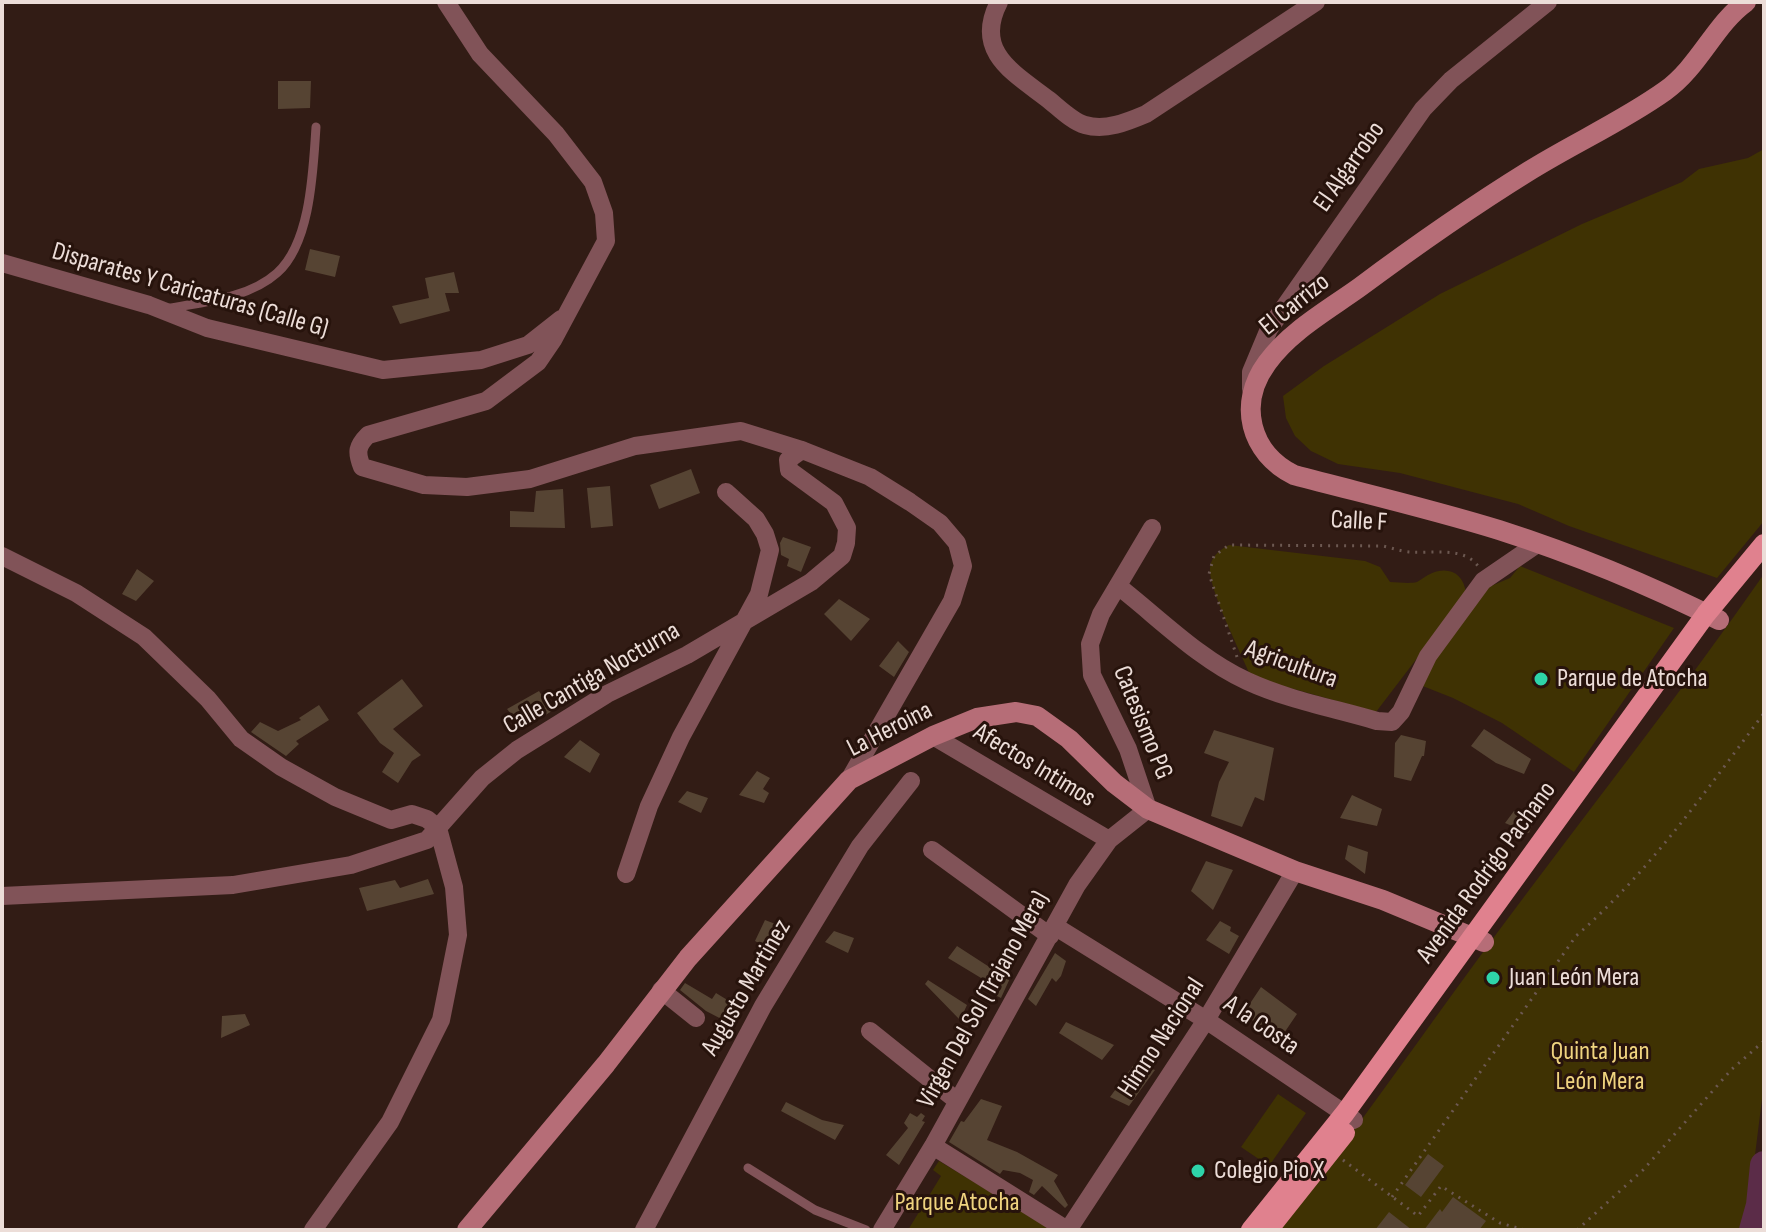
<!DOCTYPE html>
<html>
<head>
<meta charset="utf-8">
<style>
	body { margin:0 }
	#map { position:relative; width:1766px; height:1232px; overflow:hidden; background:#321c15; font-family:"Sofia Sans Condensed",sans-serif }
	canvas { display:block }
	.frame { position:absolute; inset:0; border:4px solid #ecddd8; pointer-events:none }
</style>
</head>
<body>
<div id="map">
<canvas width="1766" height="1232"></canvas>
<div class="frame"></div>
</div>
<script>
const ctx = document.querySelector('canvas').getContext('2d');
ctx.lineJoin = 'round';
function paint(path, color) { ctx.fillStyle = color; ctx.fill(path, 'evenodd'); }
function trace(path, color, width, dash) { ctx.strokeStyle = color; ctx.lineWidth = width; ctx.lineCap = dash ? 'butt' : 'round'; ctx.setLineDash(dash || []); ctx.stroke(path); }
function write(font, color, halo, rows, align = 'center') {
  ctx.font = font + ' "Sofia Sans Condensed",sans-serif'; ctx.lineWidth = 6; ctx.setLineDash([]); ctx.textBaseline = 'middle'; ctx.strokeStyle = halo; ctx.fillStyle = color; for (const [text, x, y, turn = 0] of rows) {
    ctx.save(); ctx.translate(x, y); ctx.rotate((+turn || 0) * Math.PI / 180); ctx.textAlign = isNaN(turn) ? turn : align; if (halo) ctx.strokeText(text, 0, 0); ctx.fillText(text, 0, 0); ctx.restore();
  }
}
const green = new Path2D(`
	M1764,149V521L1717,578L1569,526L1518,504L1400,473L1338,464L1311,451L1295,436L1286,418L1283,396L1324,366L1440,294L1582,224L1682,182L1699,169L1748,158Z
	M1229,545L1365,561L1380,567L1390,582C1398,582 1409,584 1417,582C1421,580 1424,577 1428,575C1447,565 1464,572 1466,594L1376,712L1251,677C1242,655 1208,588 1210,568C1211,557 1219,550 1229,545Z
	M1520,566L1674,628L1574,772L1502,723L1453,698L1415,683L1484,589L1510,578Z
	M1764,574V1083L1749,1203L1743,1230H1279C1354,1133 1424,1032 1497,933C1586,813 1679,696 1764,574Z
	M1278,1094L1306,1113L1269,1166L1241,1147Z
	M939,1161L1053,1230H908L941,1176L933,1170Z`);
const river = new Path2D(`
	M1753,1230L1760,1205L1764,1165`);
const building = new Path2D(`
	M278,81H311L310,108L278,109Z
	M310,249L340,256L335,277L305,270Z
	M454,272L459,293H445L450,311L400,324L392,306L429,298L425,278Z
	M691,469L700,493L659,509L650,485Z
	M610,486L613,526L591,528L587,488Z
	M563,489L565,528L510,527V511L534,512L536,491Z
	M783,537L811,547L801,572L787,566L789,559L781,555L780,543Z
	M137,569L154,581L136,601L122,594Z
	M839,599L870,619L851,641L824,614Z
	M898,641L909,652L894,677L879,666Z
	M402,679L423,706L393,729L421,755L412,761L398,783L382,772L394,753L380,743L357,713Z
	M539,691L552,711L523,729L507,709Z
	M319,705L329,720L296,741L299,744L286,756L251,732L260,722L278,731L301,720L299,718Z
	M1484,729L1531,759L1524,774L1496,763L1471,746Z
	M1214,730L1274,748L1264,801L1255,797L1242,827L1211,816L1219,782L1229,762L1204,753Z
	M1401,735L1426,741L1424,756H1422L1411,781L1394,777L1395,743Z
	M580,740L600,754L590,773L564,757Z
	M757,771L770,778L763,789L769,793L764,803L739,795Z
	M687,791L708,798L701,813L678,802Z
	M1352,795L1382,809L1377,826L1340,818Z
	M1514,811L1535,818L1529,833L1505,823Z
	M1348,845L1368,852L1365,874L1345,859Z
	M1206,861L1233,870L1213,910L1191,891Z
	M428,879L434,894L367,911L359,888L395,880L400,888Z
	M765,920L778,925L775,931L780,933L773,951L755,941Z
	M1220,921L1231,927L1230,931L1239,936L1229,954L1206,940Z
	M834,931L854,938L848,953L825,942Z
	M957,946L994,970L1011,976L1001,998L981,988L986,981L948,958Z
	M1055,953L1066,961L1061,976L1056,982L1052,978L1036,1006L1028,999Z
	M928,980L967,1005L960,1020L925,984Z
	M685,983L712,999L716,993L742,1009L731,1024L706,1011L680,990Z
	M1261,987L1297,1014L1280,1039L1243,1014Z
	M245,1014L250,1025L221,1038L222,1016Z
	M1066,1022L1114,1045L1102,1060L1059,1033Z
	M1135,1063L1155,1070L1129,1106L1110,1097Z
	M981,1099L1002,1106L987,1140L1017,1152L1058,1175L1054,1181L1068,1205L1065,1208L1042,1186L1034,1195L1029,1192L1033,1180L1020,1173L1003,1170L1000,1174L949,1142L961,1121L964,1122Z
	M786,1102L822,1120L844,1125L835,1140L781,1111Z
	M910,1113L917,1117L921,1113L925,1116L922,1121L925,1122L899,1165L886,1155L908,1128L904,1123Z
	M1428,1154L1444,1166L1421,1197L1405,1185Z
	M1453,1197L1486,1221L1479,1230H1424L1440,1209L1442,1212Z
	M1389,1212L1412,1230H1375Z`);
const path = new Path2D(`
	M1237,657L1209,574L1214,556L1229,545L1383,546C1392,548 1400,551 1409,552C1432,554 1463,546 1478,566
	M1343,1160L1418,1216L1441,1186L1500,1223L1525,1230
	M1392,1197L1576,936C1649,872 1706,791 1764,713
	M1577,1230L1643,1170L1732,1069L1764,1041`);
const lane = new Path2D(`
	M166,309C201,302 248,299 277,273C311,243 313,170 316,127
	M748,1168L815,1210L866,1230`);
const street = new Path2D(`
	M446,2L480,54L556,134L593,182L604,213L606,241L553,340L538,362L486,401L368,435C357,446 356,452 362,467L424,485L467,487L530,479L635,446L741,431L802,450L870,477L910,502L940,523L957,543L963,566L952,601L849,780
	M999,2C973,52 1014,73 1049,100C1059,108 1073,122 1085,125C1106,131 1127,122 1146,114L1316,2
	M2,263L149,305L207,328L383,370L481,360L528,345L561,319
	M1251,389V372L1269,329L1423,109L1451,80L1548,2
	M2,556L76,593L144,637L208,699L241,739L281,767L335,797L369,811L391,820L412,814L427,819L438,828L454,887L458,935L441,1020L390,1122L313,1230
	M1118,586C1159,618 1199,659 1247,681C1288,700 1333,708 1377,721L1392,722L1401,712L1428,656L1483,581L1537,544
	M933,736L1109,840
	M932,850L1050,936
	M626,874L649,806L681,737L759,594L770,550L765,534L756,519L726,492
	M2,896L233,885L351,865L427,840L482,778L517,750L607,694L687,655L811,582L842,556L846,543L847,528L834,503L789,470L788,460L802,450
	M1056,927L1206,1020L1354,1120
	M661,990L696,1018
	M870,1031L956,1100
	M933,1146L1067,1230
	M644,1230L763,1006L860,846L911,781
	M882,1230L933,1146L1077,885L1109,840L1148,809L1128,749L1092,675L1090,644L1101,614L1152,528
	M1068,1230L1206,1020L1295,871`);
const secondary = new Path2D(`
	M1719,620C1649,585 1574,554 1499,530C1431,509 1362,493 1294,475C1250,453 1237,404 1267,363C1290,331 1328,310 1360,287C1415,246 1471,207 1529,171C1574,143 1623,121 1665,91C1699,67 1715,24 1746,2
	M467,1230L606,1064L688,958L849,780L933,736L977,718L1016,712L1037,716L1069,739L1114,783L1148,809L1295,871L1383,900L1484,942`);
const primary = new Path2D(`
	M1251,1230L1345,1113L1706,614L1764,544
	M1268,1230L1345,1133`);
const markers = [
	[1541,679,8,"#2ed4aa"],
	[1493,978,8,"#2ed4aa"],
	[1198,1171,8,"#2ed4aa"]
];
const streetNames = [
	["El Algarrobo",1350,167,-55],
	["Disparates Y Caricaturas (Calle G)",190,291,16],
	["El Carrizo",1295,305,-39],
	["Calle F",1359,522,3],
	["Agricultura",1291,665,20],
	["Calle Cantiga Nocturna",592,679,-30],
	["Catesismo PG",1142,723,68],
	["La Heroina",890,730,-27],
	["Afectos Intimos",1034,766,31],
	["Avenida Rodrigo Pachano",1487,873,-54],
	["Augusto Martinez",747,988,-60],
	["Virgen Del Sol (Trajano Mera)",984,1000,-61],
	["A la Costa",1261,1026,34],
	["Himno Nacional",1162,1038,-57]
];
const poiNames = [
	["Parque de Atocha",1557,679],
	["Juan León Mera",1509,978],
	["Colegio Pio X",1214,1171]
];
const parkNames = [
	["Quinta Juan",1600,1052],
	["León Mera",1600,1082],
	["Parque Atocha",957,1203]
];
paint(green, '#3f3203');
trace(river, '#5b2c48', 28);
paint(building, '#564433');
trace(path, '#6c5851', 3, [2, 6]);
trace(lane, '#815358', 9);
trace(street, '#815358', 18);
trace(secondary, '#b66d77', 20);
trace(primary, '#e0818e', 20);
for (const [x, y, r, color] of markers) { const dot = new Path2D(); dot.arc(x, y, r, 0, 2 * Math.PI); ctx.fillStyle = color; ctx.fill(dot); trace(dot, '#27130c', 3); }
write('26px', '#ecddd8', '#27130c', streetNames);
write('26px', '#ecddd8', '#27130c', poiNames, 'left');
write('26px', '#efd37f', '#27130c', parkNames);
</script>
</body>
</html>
